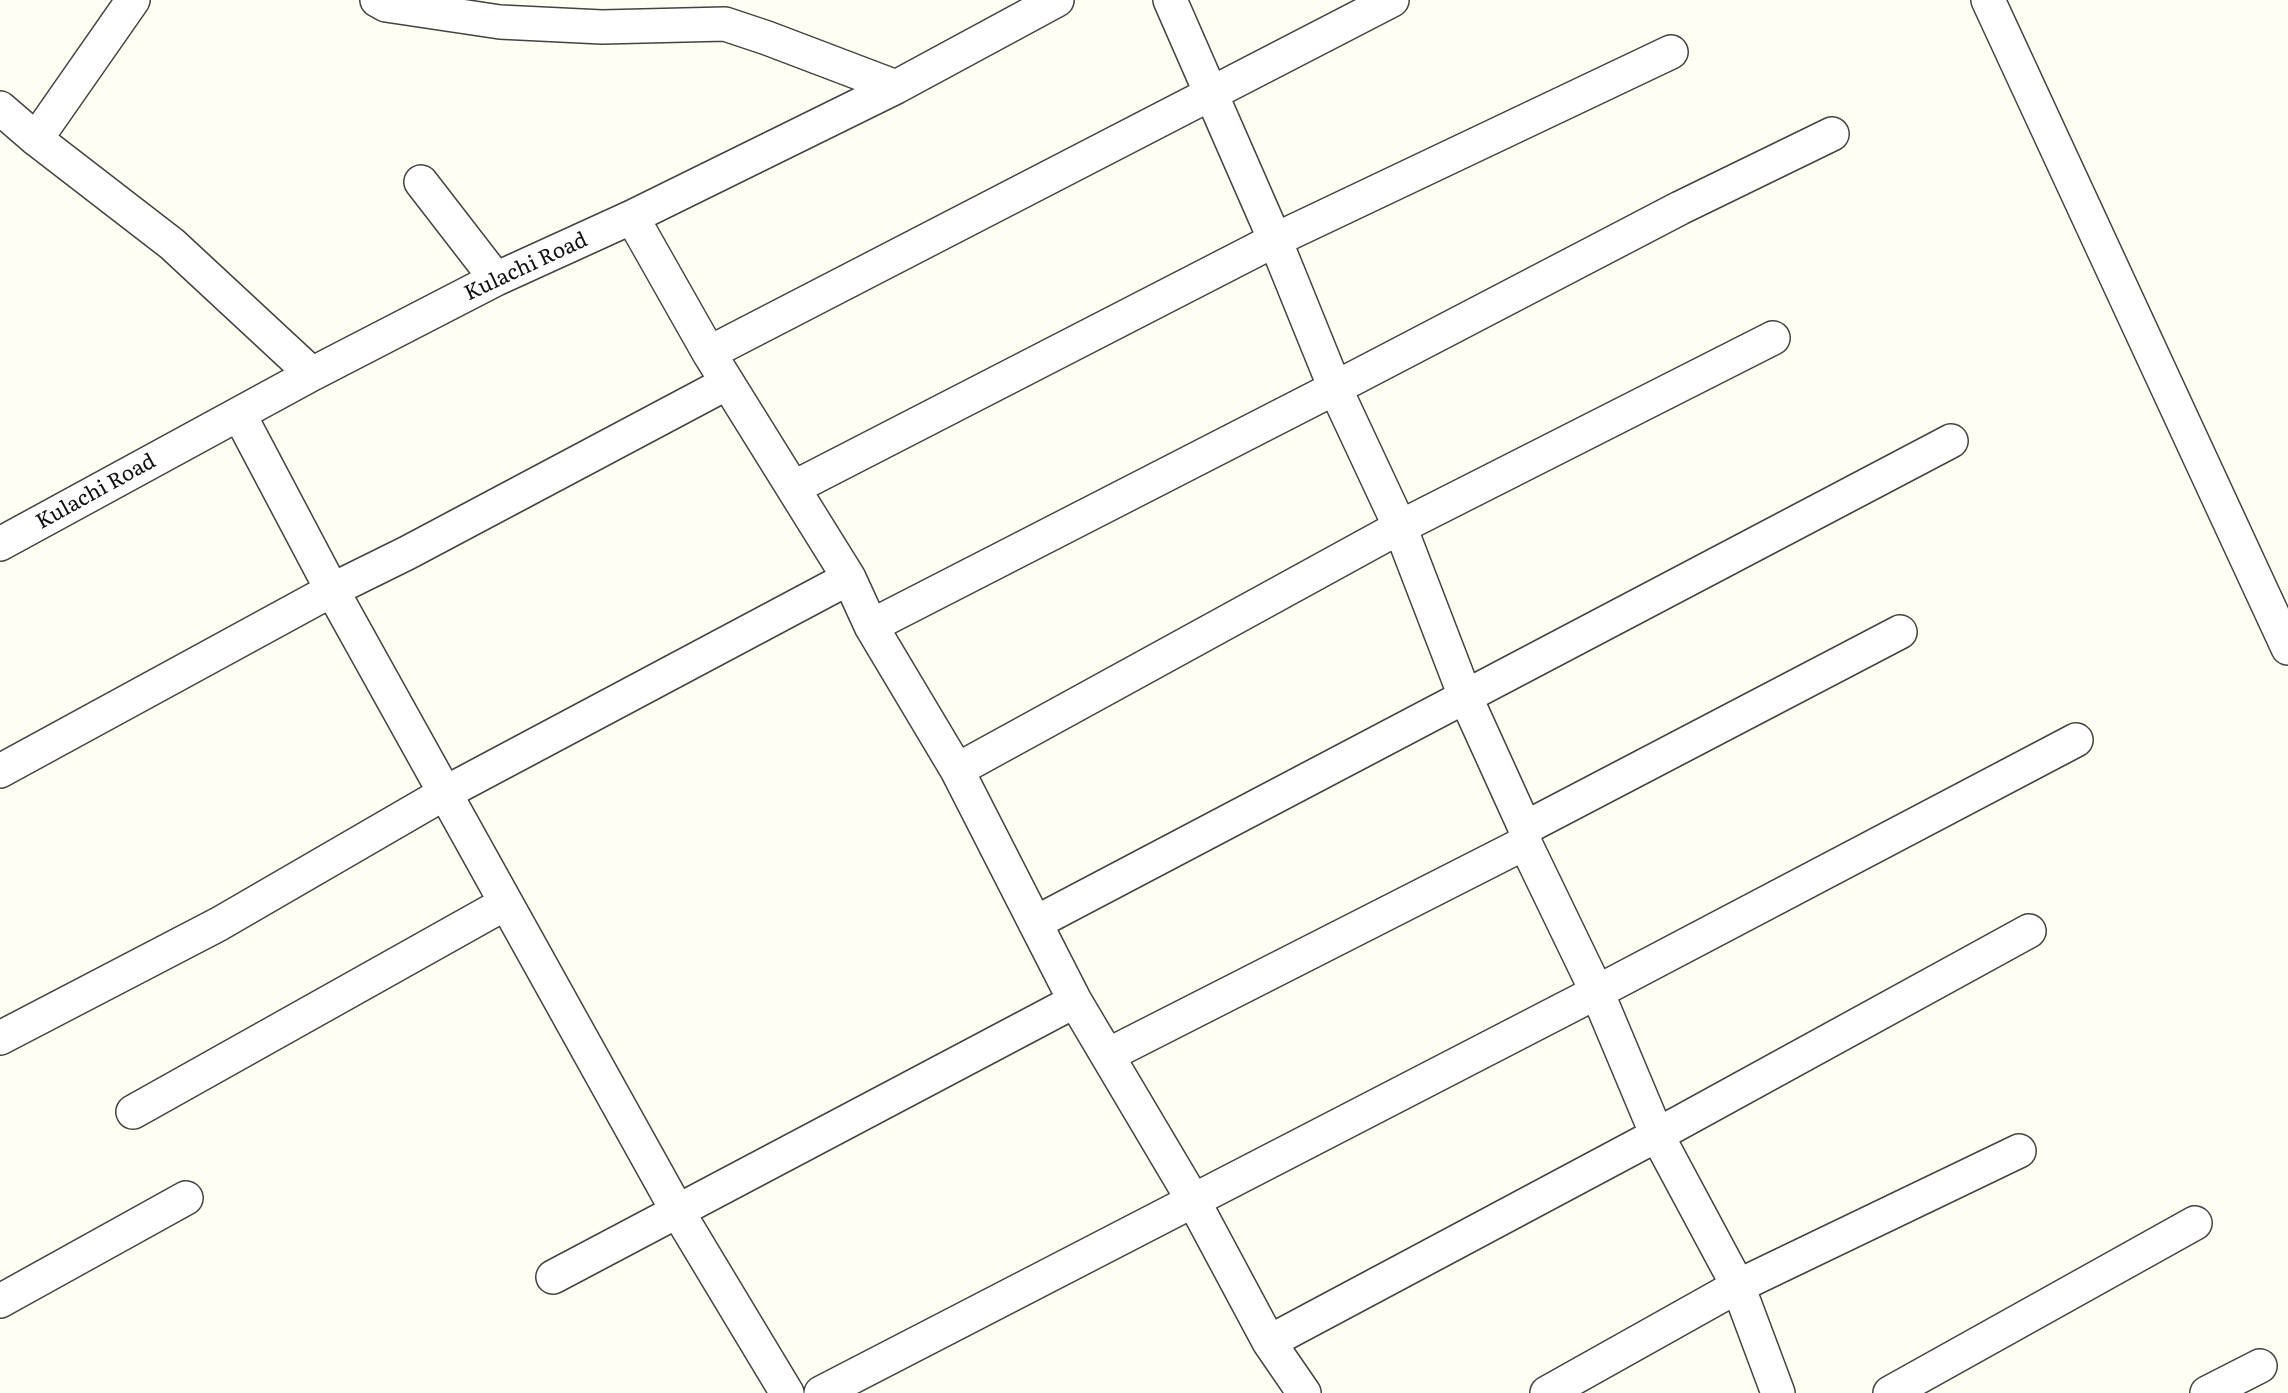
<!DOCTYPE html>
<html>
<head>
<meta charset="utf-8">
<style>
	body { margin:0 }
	canvas { display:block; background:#fffef2 }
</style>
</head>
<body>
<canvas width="2288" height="1393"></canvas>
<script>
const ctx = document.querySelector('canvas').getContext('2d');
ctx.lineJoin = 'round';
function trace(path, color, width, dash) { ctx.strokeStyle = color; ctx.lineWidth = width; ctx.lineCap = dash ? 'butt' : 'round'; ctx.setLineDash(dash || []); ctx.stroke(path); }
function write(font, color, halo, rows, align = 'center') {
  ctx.font = font + ' Literata,serif'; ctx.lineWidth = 6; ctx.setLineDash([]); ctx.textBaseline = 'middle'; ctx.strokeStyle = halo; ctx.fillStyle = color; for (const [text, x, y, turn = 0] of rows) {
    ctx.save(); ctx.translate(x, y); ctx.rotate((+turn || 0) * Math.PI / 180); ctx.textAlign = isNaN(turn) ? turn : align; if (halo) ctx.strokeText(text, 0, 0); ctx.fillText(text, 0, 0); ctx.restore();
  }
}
const minor = new Path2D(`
	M377,0L386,5L500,22L602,27L725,24L767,38L896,87
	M1170,0L1275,240L1335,388L1400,527L1465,696L1525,828V843L1597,992L1657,1135L1738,1286L1778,1393
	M1988,0L2288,648
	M0,108L36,139L172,244L312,374
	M36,139L133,0
	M421,182L496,279
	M632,217L709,353L849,578L871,626L957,770L1075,1001L1193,1200L1269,1342L1304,1393
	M709,353L1392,0
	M239,414L332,590L678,1212L787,1393
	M793,488L1275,240L1671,52
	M0,544L312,374L496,279L632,217L896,87L1057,0
	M871,626L1335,388L1680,208L1832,134
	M957,770L1400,527L1773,338
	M0,771L332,590L407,553L727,383
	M1525,828L1900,632
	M1035,923L1951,441
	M0,1038L219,924L445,793L849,578
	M1108,1055L1525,843
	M133,1112L506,903
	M553,1277L1075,1001
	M0,1301L186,1198
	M1269,1342L1657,1135L2029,931
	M821,1393L1597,992L2076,740
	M1547,1393L1738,1286L2019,1151
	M1890,1393L2195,1223
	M2207,1393L2260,1366`);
const streetNames = [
	["Kulachi Road",526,267,-25],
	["Kulachi Road",96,492,-29]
];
trace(minor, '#434343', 36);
trace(minor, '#fff', 33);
write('21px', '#101010', '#fff', streetNames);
</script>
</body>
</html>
